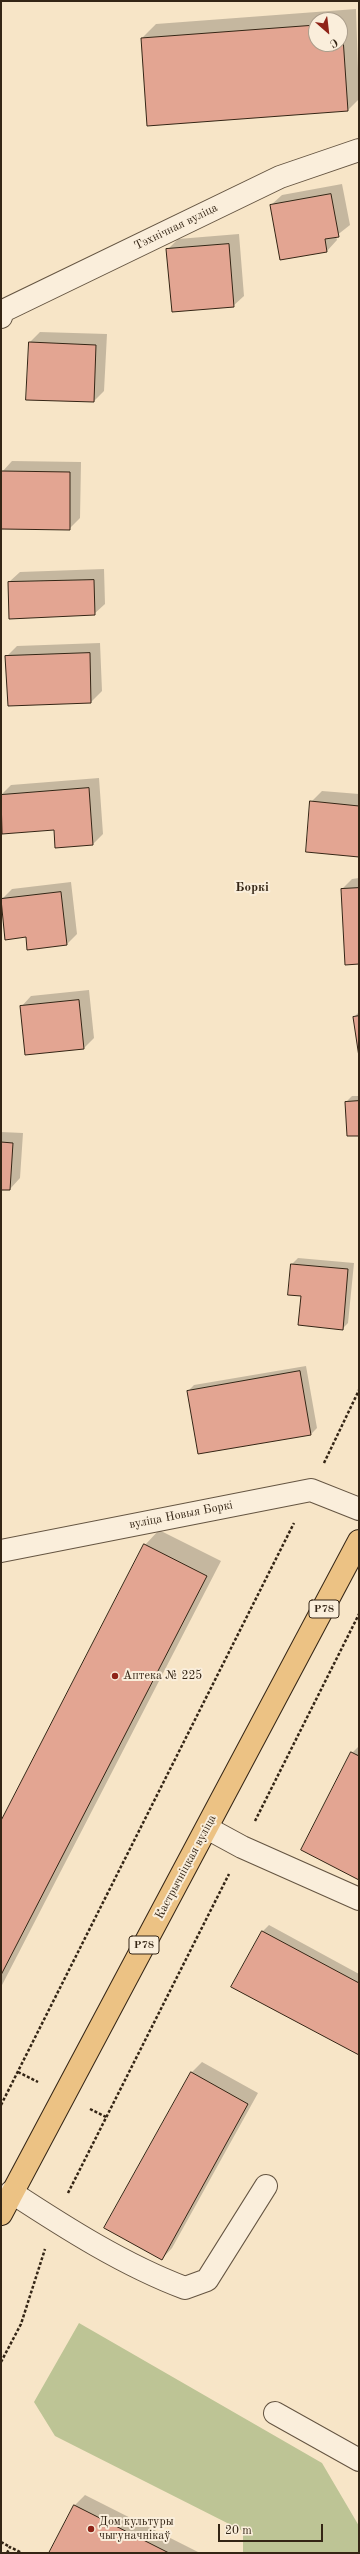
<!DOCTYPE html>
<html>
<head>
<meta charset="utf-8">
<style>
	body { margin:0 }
	#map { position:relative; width:360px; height:2554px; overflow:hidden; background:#f7e5c7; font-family:"Old Standard TT",serif }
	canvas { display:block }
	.frame { position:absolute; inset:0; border:2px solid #342515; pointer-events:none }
	.north { position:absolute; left:308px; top:12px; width:40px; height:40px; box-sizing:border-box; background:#faeedb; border:1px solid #ab9e8c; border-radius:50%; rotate:152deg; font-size:11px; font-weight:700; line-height:16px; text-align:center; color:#342515 }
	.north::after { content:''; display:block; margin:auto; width:14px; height:18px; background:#8f2418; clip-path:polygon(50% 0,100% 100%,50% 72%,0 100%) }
	.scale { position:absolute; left:218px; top:2524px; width:105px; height:18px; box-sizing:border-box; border:2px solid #342515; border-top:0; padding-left:5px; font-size:12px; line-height:14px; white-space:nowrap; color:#342515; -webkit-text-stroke:3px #faeedb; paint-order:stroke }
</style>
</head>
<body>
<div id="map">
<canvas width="360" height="2554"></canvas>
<div class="frame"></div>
<div class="north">С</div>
<div class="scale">20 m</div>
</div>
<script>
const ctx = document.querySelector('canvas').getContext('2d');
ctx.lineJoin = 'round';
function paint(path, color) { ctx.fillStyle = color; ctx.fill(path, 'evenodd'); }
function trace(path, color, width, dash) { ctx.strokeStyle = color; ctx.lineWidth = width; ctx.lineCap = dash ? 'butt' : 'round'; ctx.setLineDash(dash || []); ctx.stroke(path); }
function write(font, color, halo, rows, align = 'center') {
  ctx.font = font + ' "Old Standard TT",serif'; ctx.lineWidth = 4; ctx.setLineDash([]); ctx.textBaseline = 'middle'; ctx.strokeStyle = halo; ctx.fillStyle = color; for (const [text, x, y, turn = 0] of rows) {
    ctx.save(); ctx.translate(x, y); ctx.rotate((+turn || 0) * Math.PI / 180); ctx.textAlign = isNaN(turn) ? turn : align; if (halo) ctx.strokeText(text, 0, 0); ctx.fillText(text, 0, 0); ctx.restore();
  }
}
const green = new Path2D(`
	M79,2323L322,2463L359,2526V2553H243V2531L55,2436L34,2402Z`);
const shadow = new Path2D(`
	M356,9L359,99L348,110L148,125L142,38L156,24ZM316,20H340V44H316Z
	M342,184L350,225L336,236L337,240L327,251L271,205L282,195Z
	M239,234L244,296L233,306L168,249L178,239Z
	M40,332L107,334L104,391L94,401L30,342Z
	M12,461L81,462L80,518L69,529L1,528L2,472Z
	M104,569L105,604L94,614L9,582L20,572Z
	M100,643L102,691L91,702L9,705L6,657L17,646Z
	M99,778L103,834L93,844L55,829L3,833L1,795L11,785Z
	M322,791L359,794V856L311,802Z
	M359,878V963L342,889L352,879Z
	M71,882L77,934L67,944L27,936L1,900L12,889Z
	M89,990L94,1038L84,1048L21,1007L31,996Z
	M359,1012V1051L354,1017Z
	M352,1096H359V1135L346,1102Z
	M1,1132L23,1133L20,1178L10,1189L1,1188Z
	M298,1258L354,1263L348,1323L342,1329L302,1295L292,1264Z
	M306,1366L317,1428L311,1434L188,1391L194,1385Z
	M159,1530L221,1561L1,1987V1823L145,1545Z
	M359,1746V1879L352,1753Z
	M269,1925L359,1974V2054L233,1986L263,1931Z
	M202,2062L258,2093L172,2248L162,2259L192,2072Z
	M85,2495L200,2553H50L74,2506Z`);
const building = new Path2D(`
	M340,23H342L348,111L147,126L141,38L316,25V44H340Z
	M331,194L339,237L325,239L327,252L280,260L270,205Z
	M229,244L234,307L172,312L166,249Z
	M29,342L96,345L94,402L26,400Z
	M1,471L70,472V530L1,529Z
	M94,580L95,615L9,619L8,582Z
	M90,653L91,703L8,706L5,656Z
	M89,788L93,845L55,848L54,830L2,834L1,795Z
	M310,801L359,806V857L306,852Z
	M359,888V964L345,965L341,889Z
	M61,892L67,945L27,950L26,937L5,940L1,899Z
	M79,1000L84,1049L25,1055L20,1006Z
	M359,1016V1057L353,1017Z
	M359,1101V1136H347L345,1102Z
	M1,1142L13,1143L10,1190H1Z
	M291,1264L348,1269L343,1330L298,1325L301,1296L288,1295Z
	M300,1371L311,1435L198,1454L187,1391Z
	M144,1544L207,1576L1,1975V1821Z
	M351,1752L359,1756V1880L301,1850Z
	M262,1931L359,1983V2055L231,1987Z
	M191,2072L248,2104L162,2260L104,2228Z
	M74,2505L169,2553H49Z`);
const path = new Path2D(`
	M324,1463L359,1390
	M255,1821L359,1614
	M18,2072L38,2082
	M1,2105L294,1523
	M90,2109L106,2117
	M68,2193L229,1874
	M1,2362L21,2324L45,2249
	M1,2542L10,2547
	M7,2553L10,2547L22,2553`);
const minor = new Path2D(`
	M1,317L3,311L280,177L359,150
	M1,1551L311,1490L359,1509
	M207,1828L242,1847L359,1899
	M11,2192C66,2228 124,2265 185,2288L207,2280L266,2186
	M275,2413L359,2460`);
const major = new Path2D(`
	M1,2214L359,1541`);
const markers = [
	[115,1676,4,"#8f2418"],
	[91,2529,4,"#8f2418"]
];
const shields = [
	[324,1609,30],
	[144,1945,30]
];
const shieldNames = [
	["Р78",324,1609],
	["Р78",144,1945]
];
const streetNames = [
	["Тэхнічная вуліца",176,227,-26],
	["вуліца Новыя Боркі",181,1515,-11],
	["Кастрычніцкая вуліца",186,1867,-62]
];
const poiNames = [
	["Аптека № 225",123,1676],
	["Дом культуры",99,2522],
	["чыгуначнікаў",99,2536]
];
const neighbourhoodNames = [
	["Боркі",252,888]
];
paint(green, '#bdc495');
paint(shadow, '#0003');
paint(building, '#e3a592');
trace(building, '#342515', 1);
trace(minor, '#655542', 24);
trace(major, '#342515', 24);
trace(path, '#342515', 2.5, [3, 2]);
trace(minor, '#faeedb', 22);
trace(major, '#ecc284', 22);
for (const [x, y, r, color] of markers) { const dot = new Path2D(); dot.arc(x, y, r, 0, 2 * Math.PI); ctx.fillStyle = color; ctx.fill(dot); trace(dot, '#faeedb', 1.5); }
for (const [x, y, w] of shields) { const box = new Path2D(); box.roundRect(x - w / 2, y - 9, w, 18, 3); ctx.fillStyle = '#faeedb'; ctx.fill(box); trace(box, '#342515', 1); }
write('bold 11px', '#342515', null, shieldNames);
write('12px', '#342515', '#faeedb', streetNames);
write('12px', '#342515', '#faeedb', poiNames, 'left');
write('bold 13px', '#342515', '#faeedb', neighbourhoodNames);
</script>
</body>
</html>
